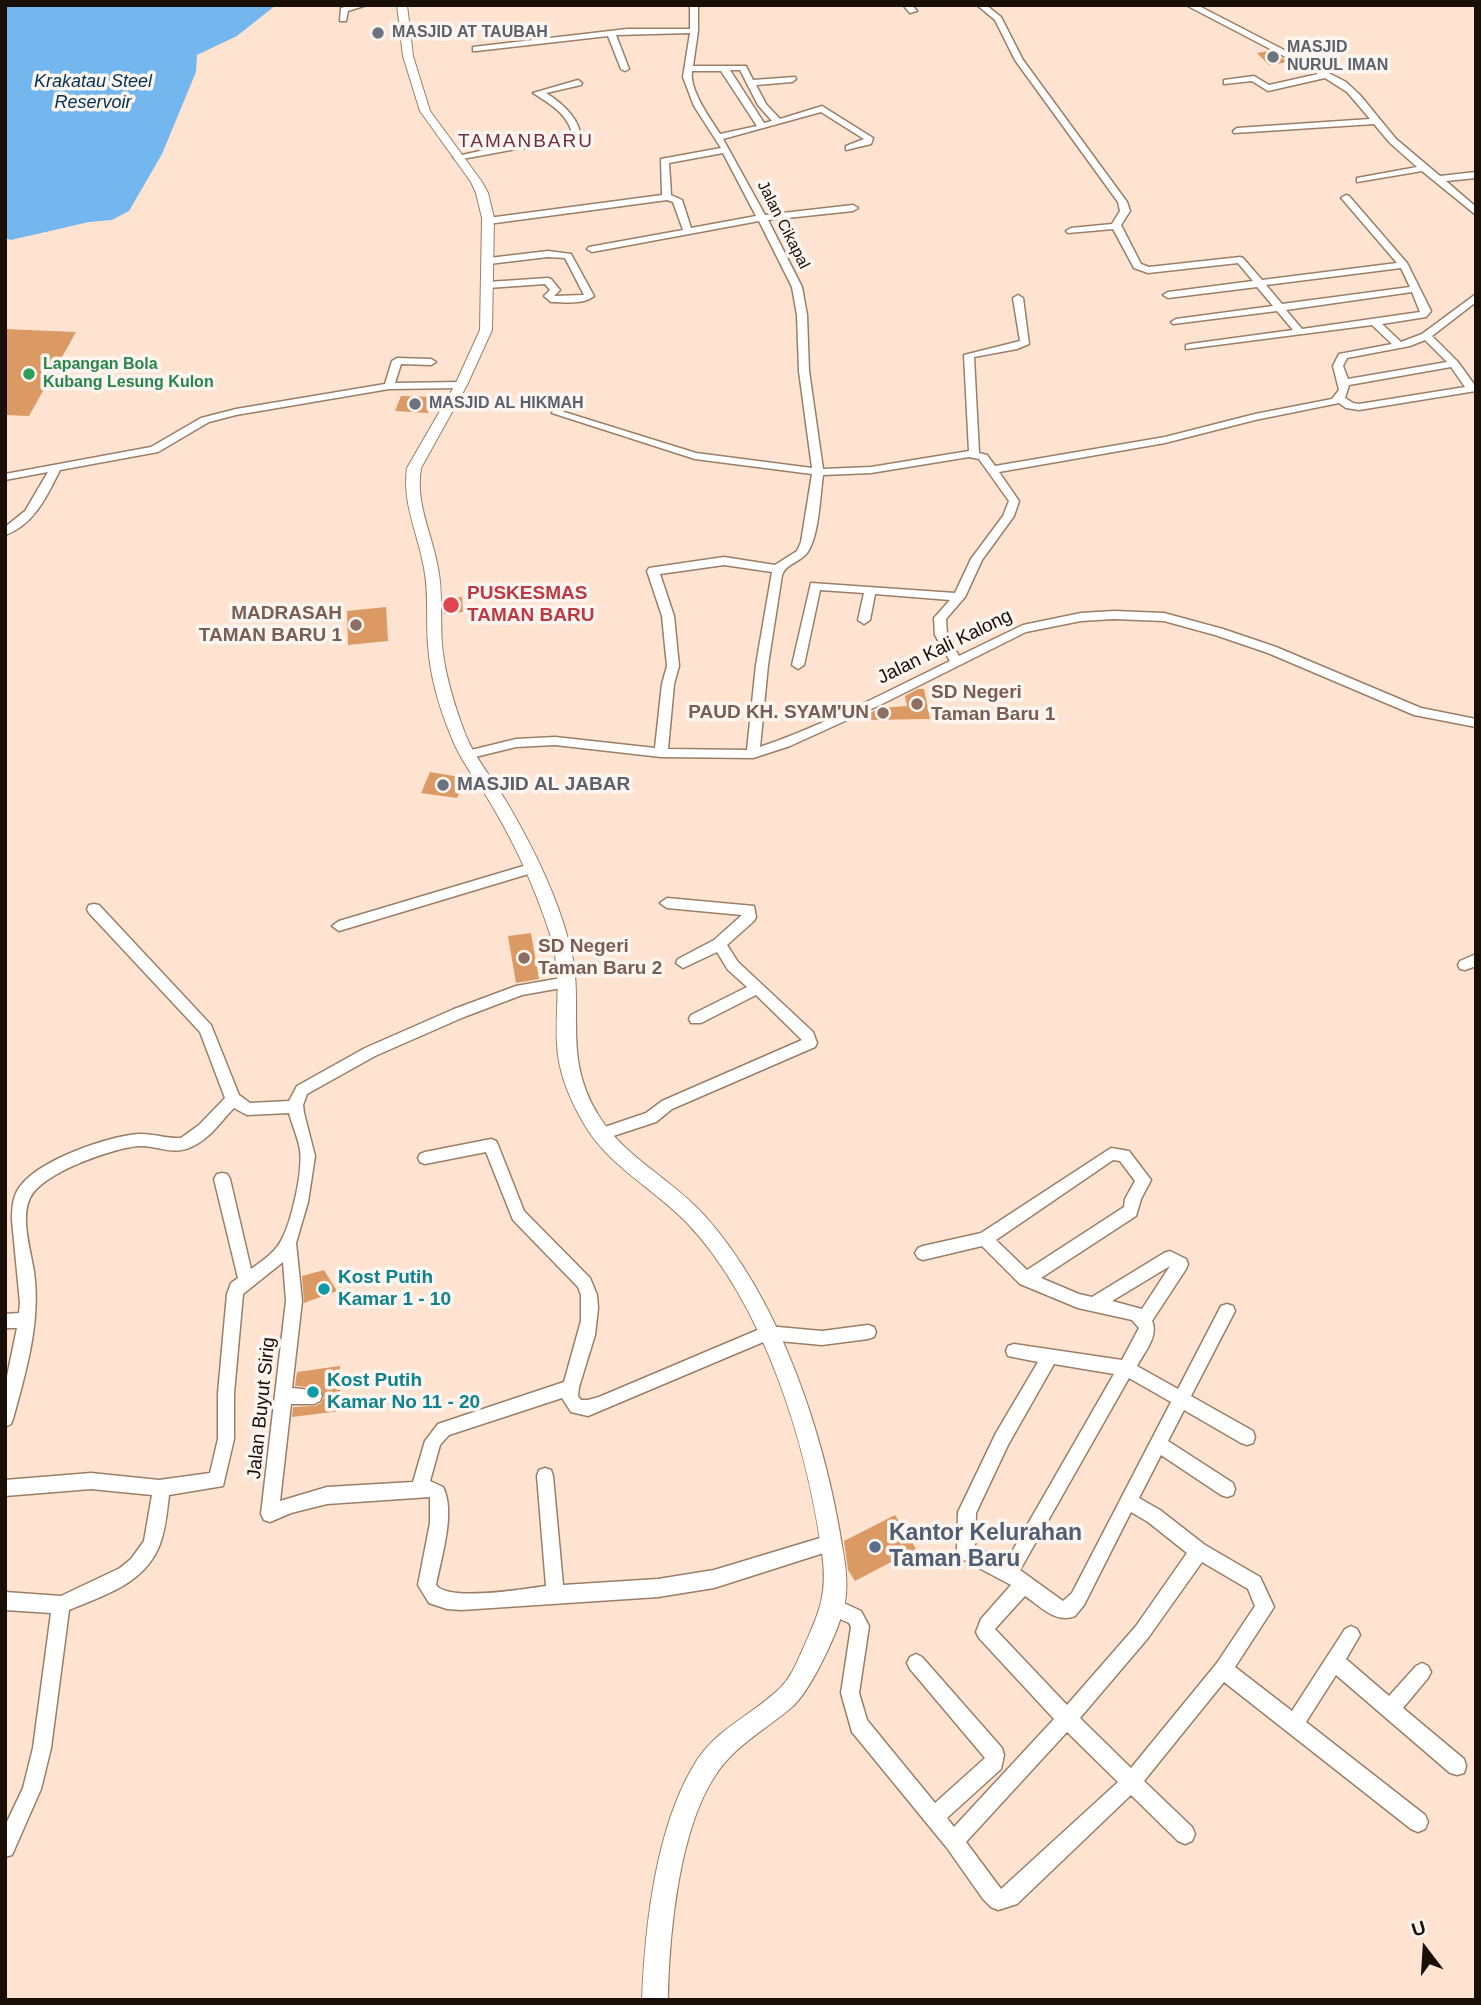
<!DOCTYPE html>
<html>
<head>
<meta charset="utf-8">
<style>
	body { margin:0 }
	#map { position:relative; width:1481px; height:2005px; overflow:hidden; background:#fee4d0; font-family:Arial,sans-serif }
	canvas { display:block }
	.frame { position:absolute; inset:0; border:7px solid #1a0f07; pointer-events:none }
	.north { position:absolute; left:1390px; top:1914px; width:70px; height:70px; -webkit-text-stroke:5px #fcf5f0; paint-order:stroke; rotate:343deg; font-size:19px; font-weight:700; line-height:28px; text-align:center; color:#1a0f07 }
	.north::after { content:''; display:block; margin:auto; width:24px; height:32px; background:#1a0f07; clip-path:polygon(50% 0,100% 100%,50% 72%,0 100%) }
</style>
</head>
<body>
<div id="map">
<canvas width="1481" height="2005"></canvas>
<div class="frame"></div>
<div class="north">U</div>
</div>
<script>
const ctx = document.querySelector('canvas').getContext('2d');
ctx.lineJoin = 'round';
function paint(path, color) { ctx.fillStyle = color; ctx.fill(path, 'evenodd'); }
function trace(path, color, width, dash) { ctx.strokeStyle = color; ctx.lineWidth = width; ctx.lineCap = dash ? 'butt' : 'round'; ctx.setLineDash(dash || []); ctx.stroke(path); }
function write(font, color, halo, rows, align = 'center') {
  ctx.font = font + ' Arial,sans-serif'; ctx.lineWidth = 7; ctx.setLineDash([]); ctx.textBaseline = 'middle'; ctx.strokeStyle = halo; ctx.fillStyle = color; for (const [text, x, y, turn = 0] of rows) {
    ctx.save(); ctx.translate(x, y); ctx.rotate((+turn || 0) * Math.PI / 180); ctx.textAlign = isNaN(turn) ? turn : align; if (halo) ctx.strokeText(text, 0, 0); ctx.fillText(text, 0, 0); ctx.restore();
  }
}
const water = new Path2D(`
	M5,5H276L237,36L197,55L196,72L162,154L129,211L112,220L89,222L11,240L5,238Z`);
const building = new Path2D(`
	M1269,51L1289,62L1269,65L1257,53Z
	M5,329L76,332L29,416L5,415Z
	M401,396L434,397L428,413L395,411Z
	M462,597L463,612L444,614V598Z
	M386,607L388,641L348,645L347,611Z
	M918,689H924L930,719L866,720L865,715L881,708L907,706L905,696Z
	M430,772L466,778L457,798L421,793Z
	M531,933L539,979L516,983L508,936Z
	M324,1270L337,1291L304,1303L302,1276Z
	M340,1366V1411L292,1417L293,1407L315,1406L321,1403L324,1397L320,1388L295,1386L297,1372Z
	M895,1515L916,1549L855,1581L848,1570L844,1541Z`);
const minor = new Path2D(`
	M353,5H367L348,11L346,21H340L341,8Z
	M690,5H698V31L693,66H746L753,80L795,77L796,79L792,82L756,85L766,104L780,119L822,106L873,138L871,144L846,150V146L864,139L821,112L723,139L765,215L853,205L858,208L853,211L768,220L802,287L807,315L809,371L823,469L871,467L969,451L964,355L1020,341L1013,298L1018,295L1023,298L1029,344L1017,349L974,357L979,453L987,455L995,466L1165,437L1255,414L1332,399L1339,390L1333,366L1339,354L1392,344L1372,325L1186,349V345L1190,344L1293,330L1277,311L1173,324L1171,322L1176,319L1273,306L1257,287L1168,298L1163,295L1168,292L1253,281L1238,263L1148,273L1134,268L1113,229L1068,233L1066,231L1071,228L1112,224L1120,211L1118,202L1015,60L995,20L977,5H986L1001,17L1023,60L1127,202L1130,211L1121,225L1141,264L1149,267L1240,257L1243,258L1262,280L1397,263L1343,200L1341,198L1346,195L1349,196L1407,263L1431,311L1426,317L1382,324L1401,342L1422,334L1476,294V302L1432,336L1458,362L1476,387V391L1359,410L1346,408L1339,403L1255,420L1165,443L999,472L1019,501L1014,516L982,560L965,597L946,619L947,635L959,656L1023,625L1081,613L1114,611L1164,613L1223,629L1276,647L1421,708L1476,719V727L1414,715L1268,653L1215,635L1164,621L1114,619L1081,621L1026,632L880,705L790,746L753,758L661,757L555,745L516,747L467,759L463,758L461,755L463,752L516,739L555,737L655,748L662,684L667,666L662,616L647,571L649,568L724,557L775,565L797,551L801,542L812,474L695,459L552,413L553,411H561L696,453L812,468L799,371L797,315L792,287L759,221L592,252L587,249L589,247L683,230L673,202L667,200L488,224L483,221L488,218L662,195L661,159L721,148L694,106L683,77L690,33L616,35L629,69L625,71L621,69L608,36L476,51H473V47L627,29H690ZM730,70H740L758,105L772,121L764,123ZM692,71H721L757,126L720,134C710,118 689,90 692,71ZM723,153L756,216L691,228L682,200L671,195L669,163ZM1401,268L1410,287L1282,304L1266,285ZM1412,292L1420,312L1302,329L1286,310ZM1425,340L1447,362L1348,379L1343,366L1347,358L1410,346ZM1451,367L1465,387L1359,404L1353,403L1345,398L1349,385ZM969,457L979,459L1009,501L1003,516L971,559L955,593L811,583L792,665L798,669L804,665L820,590L864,593L858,620L864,624L870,620L875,594L950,600L934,618L935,635L950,661C888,691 825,725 760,747L768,665L782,575C787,563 799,563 807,553C819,537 820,496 823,475L871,473ZM724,565L772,572L756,665L747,750L668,749L674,684L679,666L674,616L660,574Z
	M903,5H912L917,11L910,13Z
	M1186,5H1197L1346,82L1360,95L1396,139L1440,176L1476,172V178L1446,181L1476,207V215L1422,171L1357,182V178L1417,167L1390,143L1374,124L1234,133L1233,131L1237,128L1370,119L1347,92L1325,78L1268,91L1252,81L1224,84V80L1254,76L1269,85L1318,74Z
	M578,80L582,83L581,85L546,93C562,103 583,121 580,141L516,149L457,160L453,157L516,143L573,137C569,114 550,104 533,93Z
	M548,251L571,254L594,296C583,305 565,302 551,302L544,296L550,290L545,284L488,288L483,285L488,282L548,278L551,279L560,290L554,296L584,295L565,258L548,257L489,264L484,261L489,258Z
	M397,358L431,359L436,362L431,365L401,364L395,383L461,382L466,385L461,388L389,389L236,415L209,422L158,452L60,470C47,496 34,525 5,535V527L25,511L48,472L5,480V474L151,447L201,418L236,409L385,384L392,361Z
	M530,864L535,866L537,869L535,872L339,931L332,926L339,921Z
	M667,898L754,906L756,917L754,921L727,945L738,962L813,1032L817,1043L815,1047L672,1109L656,1122L601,1140L596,1138L594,1134L596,1130L646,1113L662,1101L802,1040L756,995L701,1023H691L689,1019L691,1015L747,987L728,970L717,952L683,968L676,963L678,959L714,940L742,915L667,908L660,903Z
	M94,904L99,905L211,1025L239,1095L250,1103L289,1101L297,1086L365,1048L454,1009L516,986L567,977L572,978L574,982L572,986L567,987L522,995L464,1017L375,1056L307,1094L303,1105L304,1113L315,1156L308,1202L296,1243L302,1301L292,1388L320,1391L322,1396L320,1401L314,1404H291L280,1501L327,1487L413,1482L425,1441L438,1424L564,1382L581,1321V1295L578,1287L513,1220L486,1152L425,1164L420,1162L418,1158L420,1154L425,1152L491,1139L496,1141L498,1145L524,1211L590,1278L597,1295L598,1308L595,1335L579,1387L578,1396L581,1400H588L599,1397L767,1326L822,1331L868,1325L874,1327L876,1332L874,1337L868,1339L822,1345L768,1340L588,1416L571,1412L562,1398L449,1435L440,1445L430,1481L443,1487C456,1512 441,1558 436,1585C448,1602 525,1589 546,1586L537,1476L539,1470L545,1468L551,1470L553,1476L563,1585L658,1579L714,1570L830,1535L836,1537L839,1543L836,1549L714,1588L658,1597L461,1610L447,1609L429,1603L418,1585L430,1523V1497L327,1504L291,1513L270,1522L264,1520L261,1514L286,1301L283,1262L243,1294L234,1393V1439L223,1486L169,1495C167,1511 166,1528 160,1544C145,1584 104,1595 69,1610L51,1748L41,1789L12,1855L5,1857V1826L23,1788L33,1748L51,1613L5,1610V1592L61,1596L120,1568L131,1559L144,1541L152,1495L91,1489L5,1496V1480L91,1473L159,1480L210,1473L218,1439V1393L227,1294L231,1283L238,1278L214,1179L217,1174L222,1173L227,1174L230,1179L251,1269C262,1261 276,1252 282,1239C292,1220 303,1171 300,1150C298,1137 292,1125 289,1113L247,1115L234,1108C221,1121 209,1140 191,1147C173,1156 157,1145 139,1146C112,1148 42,1173 30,1198C20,1218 31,1251 34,1272C41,1321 26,1372 13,1419L11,1424L5,1427V1386L17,1328H5V1314L19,1313L20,1303L12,1220C12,1206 13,1194 22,1184C43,1159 106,1137 138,1134C152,1133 167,1139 181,1138L199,1125L225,1098L200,1032L89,913L87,909L89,905Z
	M1476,954V966L1465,970L1460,969L1458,965L1460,961Z
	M1111,1148L1129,1151L1151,1180L1141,1199L1136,1216L1041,1278L1079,1294L1092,1297L1164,1253L1170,1251L1186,1259L1188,1264L1186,1269L1152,1321C1159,1336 1144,1353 1137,1366L1178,1389L1221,1306L1227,1304L1233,1306L1235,1311L1191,1396L1253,1431L1255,1437L1253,1443L1247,1445L1241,1443L1184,1410L1168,1441L1233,1483L1235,1489L1233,1495L1227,1497L1221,1495L1161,1455L1139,1498L1160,1510L1205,1545L1260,1577L1274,1607L1235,1667L1292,1711L1345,1629L1351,1626L1357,1629L1360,1635L1346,1659L1389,1696L1416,1666L1422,1663L1428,1666L1431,1672L1428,1678L1403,1708L1464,1759L1466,1766L1464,1773L1457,1775L1450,1773L1336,1675L1306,1722L1425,1815L1428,1822L1425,1829L1418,1832L1411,1829L1224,1682L1144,1781L1192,1827L1195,1834L1192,1841L1185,1844L1178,1841L1131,1795L1017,1904L998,1910L991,1907L983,1899L947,1848L852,1732L841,1693L851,1627L849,1623L827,1613L824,1607L827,1601L833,1598L861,1611L869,1626L859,1693L867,1720L935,1803L985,1758L910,1669L907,1663L910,1657L916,1654L922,1657L1002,1748L1004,1755L1001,1769L947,1818L954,1827L1054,1719L979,1638L976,1632L981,1619L1011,1585L964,1560L960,1555L957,1549L958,1512L961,1506L996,1433L1038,1362L1008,1356L1006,1351L1008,1346L1014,1344L1122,1360L1139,1328L1132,1320L1078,1308L1020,1284L982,1246L923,1260L918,1258L915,1253L918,1248L923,1246L981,1233ZM1113,1160L1120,1161L1135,1181L1125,1199L1124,1207L1027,1270L996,1240ZM1170,1266L1142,1309L1112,1301ZM1054,1364L1114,1374L1006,1562L975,1546L976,1513L1008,1445ZM1129,1378L1171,1402L1072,1593L1063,1601L1020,1570ZM1131,1512L1148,1522L1187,1553L1136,1626L1067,1705L995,1629L1025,1596C1040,1606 1056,1624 1075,1616L1084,1605ZM1202,1562L1248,1589L1255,1606L1217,1663L1131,1768L1080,1718L1148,1638ZM1067,1732L1118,1782L1001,1889L966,1842Z`);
const tertiary = new Path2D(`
	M397,5H407L413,56L430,111L482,182L488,193L494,218L492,330L467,385L421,468C415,504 432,533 438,568C443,593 440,619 442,645C445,676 455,707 466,736C476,760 493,779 506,801C532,845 556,893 569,942C587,1005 560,1054 599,1116C625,1158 672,1179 704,1215C781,1300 826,1439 843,1551C846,1568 848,1586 845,1602C841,1627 810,1693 791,1708C765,1730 734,1746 715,1776C679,1830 669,1935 668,2000H642C645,1925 656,1824 697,1760C719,1727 754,1714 781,1687C791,1677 796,1664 802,1651C819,1613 828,1595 822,1553C807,1444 764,1305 688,1224C655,1189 609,1167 584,1124C570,1100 558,1072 557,1044C555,1003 563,977 550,934C536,891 517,848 494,809C480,784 461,763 451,736C439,707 430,676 428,645C426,619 429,593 424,568C418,533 402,504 407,468L455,385L480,330L482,218L476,193L471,182L420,111L403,56Z`);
const markers = [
	[378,33,7,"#6b7280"],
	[1273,57,7,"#6b7280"],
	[29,374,7,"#2e9e5b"],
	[415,404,7,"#6b7280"],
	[451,605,9,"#e0444e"],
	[356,625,7,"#8d6e63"],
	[917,704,7,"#8d6e63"],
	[883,713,7,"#8d6e63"],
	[443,785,7,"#6b7280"],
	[524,958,7,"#8d6e63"],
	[324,1289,7,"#0f9aa8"],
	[313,1392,7,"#0f9aa8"],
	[875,1547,7,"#5c6f8a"]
];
const farWorshipnames = [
	["MASJID AT TAUBAH",392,33],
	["MASJID",1287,48],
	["NURUL IMAN",1287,66],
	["MASJID AL HIKMAH",429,404]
];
const farStreetnames = [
	["Jalan Cikapal",783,225,63]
];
const farLeisurenames = [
	["Lapangan Bola",43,365],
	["Kubang Lesung Kulon",43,383]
];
const farWaternames = [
	["Krakatau Steel",93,82],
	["Reservoir",93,103]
];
const farQuarternames = [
	["TAMANBARU",526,142]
];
const healthNames = [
	["PUSKESMAS",467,594],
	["TAMAN BARU",467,616]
];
const educationNames = [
	["MADRASAH",342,614],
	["TAMAN BARU 1",342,636],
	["SD Negeri",931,693,"left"],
	["Taman Baru 1",931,715,"left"],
	["PAUD KH. SYAM'UN",869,713],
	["SD Negeri",538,947,"left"],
	["Taman Baru 2",538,969,"left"]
];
const streetNames = [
	["Jalan Kali Kalong",945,647,-26],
	["Jalan Buyut Sirig",262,1408,-84]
];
const worshipNames = [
	["MASJID AL JABAR",457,785]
];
const cultureNames = [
	["Kost Putih",338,1278],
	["Kamar 1 - 10",338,1300],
	["Kost Putih",327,1381],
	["Kamar No 11 - 20",327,1403]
];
const nearServicenames = [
	["Kantor Kelurahan",889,1534],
	["Taman Baru",889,1560]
];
paint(water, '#74b7ee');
paint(building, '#db9964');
trace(minor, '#9b7e67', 3);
trace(tertiary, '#9b7e67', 2);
paint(minor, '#fff');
paint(tertiary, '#fff');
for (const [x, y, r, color] of markers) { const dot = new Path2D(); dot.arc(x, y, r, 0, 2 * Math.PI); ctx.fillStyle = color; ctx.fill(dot); trace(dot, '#fcf5f0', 2.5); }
write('bold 16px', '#5b616d', '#fcf5f0', farWorshipnames, 'left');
write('16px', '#1a0f07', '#fcf5f0', farStreetnames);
write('bold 16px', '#27864d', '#fcf5f0', farLeisurenames, 'left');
write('italic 18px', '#003356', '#fcf5f0', farWaternames);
ctx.letterSpacing = '2px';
write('19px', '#722e47', '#fcf5f0', farQuarternames);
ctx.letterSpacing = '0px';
write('bold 19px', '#be3a42', '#fcf5f0', healthNames, 'left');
write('bold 19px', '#785e54', '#fcf5f0', educationNames, 'right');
write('19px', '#1a0f07', '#fcf5f0', streetNames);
write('bold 19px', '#5b616d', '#fcf5f0', worshipNames, 'left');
write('bold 19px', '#0d838f', '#fcf5f0', cultureNames, 'left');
write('bold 23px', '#4e5e75', '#fcf5f0', nearServicenames, 'left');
</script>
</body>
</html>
